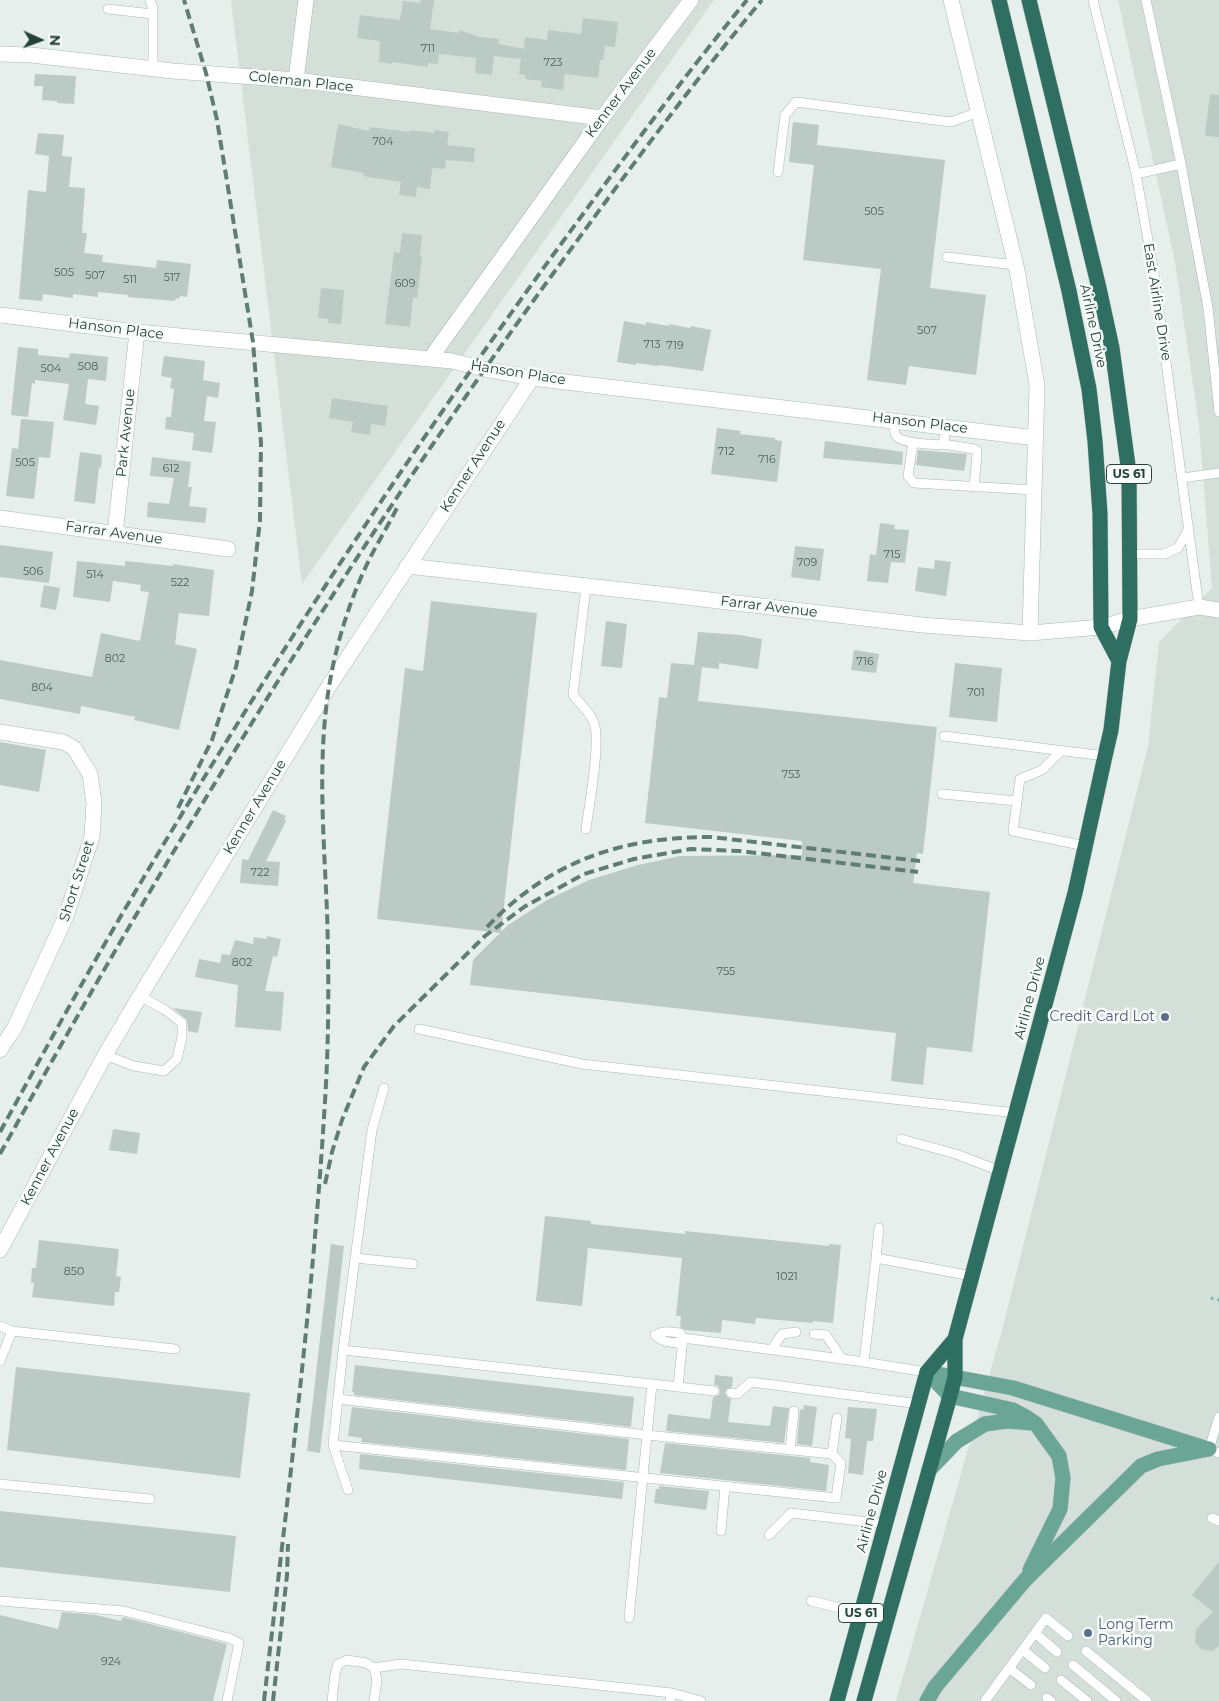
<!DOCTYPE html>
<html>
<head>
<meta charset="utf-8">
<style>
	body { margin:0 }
	#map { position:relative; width:1219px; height:1701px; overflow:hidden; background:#e6efeb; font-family:Montserrat,sans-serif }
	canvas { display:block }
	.north { position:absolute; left:15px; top:15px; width:50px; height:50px; -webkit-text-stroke:4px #f7fbf9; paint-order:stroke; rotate:92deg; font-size:14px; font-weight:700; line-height:20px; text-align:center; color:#24423a }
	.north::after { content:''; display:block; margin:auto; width:18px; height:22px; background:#24423a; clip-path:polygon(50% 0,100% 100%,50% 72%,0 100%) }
</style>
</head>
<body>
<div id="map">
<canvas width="1219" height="1701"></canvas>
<div class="north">N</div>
</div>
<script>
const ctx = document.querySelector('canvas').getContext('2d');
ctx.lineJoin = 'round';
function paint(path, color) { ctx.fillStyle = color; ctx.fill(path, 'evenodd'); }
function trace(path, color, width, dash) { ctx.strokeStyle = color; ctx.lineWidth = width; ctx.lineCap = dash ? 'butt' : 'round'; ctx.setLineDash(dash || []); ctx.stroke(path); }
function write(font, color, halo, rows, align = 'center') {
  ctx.font = font + ' Montserrat,sans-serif'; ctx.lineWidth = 5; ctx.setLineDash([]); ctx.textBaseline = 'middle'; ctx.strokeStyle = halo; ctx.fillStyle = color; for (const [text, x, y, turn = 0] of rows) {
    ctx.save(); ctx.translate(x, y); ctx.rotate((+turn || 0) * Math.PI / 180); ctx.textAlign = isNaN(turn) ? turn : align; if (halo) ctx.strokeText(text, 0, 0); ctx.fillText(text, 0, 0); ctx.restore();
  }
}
const built = new Path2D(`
	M231,0H714L302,584Z
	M1118,0H1219V1701H896L1001,1334L1148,746L1159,642L1212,588L1199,425L1175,262Z`);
const building = new Path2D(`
	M421,0H434L430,29L459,33V30L480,37L499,39V44L524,49L525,37L547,40L548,30L581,34L583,18L618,22L615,47L605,46L603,60H600L598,78L565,74L563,90L541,87L542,81L525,79L526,75L519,74L521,59L494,56L492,75L475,73L476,58L439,54L438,64L428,63V67L392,62V64L379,62L380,41L357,38L360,15L400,20L403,1L420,3Z
	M35,74L76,76L74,104L57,103V101L42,100L43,86H34Z
	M1210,94L1219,95V137L1205,136Z
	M793,122L819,125L817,145L945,160L930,288L986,295L976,375L909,366L906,385L867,380L881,269L803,260L814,165L789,162Z
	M338,124L369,131L370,127L409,132L410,130L434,133V130L449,132L447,145L475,148L474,162L446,160L445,169L432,168L430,189L417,187L416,197L399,195L401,182L363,176L364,173L331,167Z
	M38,133L64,135L62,156L72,157L69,187L85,188L82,233H87L84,253L103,255L102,262L156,268L157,260L191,264L187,297L180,296L179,299L176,298L175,301L128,297V295L98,292V297L73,294V298L43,294L42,301L19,299L28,190L46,192L49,156L35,154Z
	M402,233L422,235L420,255L422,257L417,298L413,297L410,327L385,324L394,252L400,253Z
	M321,288L344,290L341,324L328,323L329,319L318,318Z
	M624,321L646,325V322L669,326V324L690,328L691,326L711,330L703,371L659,365L658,366L636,363V365L617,362Z
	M18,347L38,349V355L69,358L70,353L108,357L106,381L88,379L85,404L99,406L96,425L63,420L69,384L35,380V384L32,383L28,417L11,415Z
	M164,356L205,361L203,380L220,383L218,398L207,396L204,421L216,422L212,453L192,450L194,433L165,429L166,417H171L174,389L170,388L172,378L161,376Z
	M332,398L388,406L385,426L371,424L370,435L351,432L353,422L329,418Z
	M21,419L54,422L50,458L39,457L34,499L6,496L12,448L18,449Z
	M717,428L741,431L740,434L775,438V440L782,441L777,482L711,474Z
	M825,441L903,452L902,465L823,458Z
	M918,450L967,454L964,471L916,465Z
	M80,452L102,455L101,468L99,467L95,504L74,501Z
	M152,457L191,462L188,487H192L189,506L207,508L205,523L147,517L148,502L169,504L174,478L150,476Z
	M880,523L895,525L894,529L909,530L905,563L891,562L888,583L867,581L870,554L876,555Z
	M0,545L53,552L49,583L0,577Z
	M795,546L824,549L820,581L791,577Z
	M935,560L951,562L946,596L915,591L918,567L934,569Z
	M77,561L125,566V561L173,566V564L214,570L209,616L179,613L175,644L197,649L179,730L134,720L135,717L81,706L80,714L0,699V660L92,677L101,633L140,641L149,592L140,591L141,585L113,581L110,602L73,597Z
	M44,585L60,588L56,610L40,607Z
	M431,601L537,613L501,932L508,925L547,900L589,880L638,865L680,856L802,855V841L645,823L659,697L667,698L671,663L694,665L698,632L740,635L762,639L758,669L719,663V669L702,667L698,701L937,727L923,854L917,853L913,883L990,892L972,1052L927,1047L923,1085L891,1081L896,1033L470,985L473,960L500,933L377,919L405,668L423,671Z
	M606,621L627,624L622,668L601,666Z
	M854,650L879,654L876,673L851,670Z
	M955,663L1002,668L997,722L949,717Z
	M0,742L46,750L39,792L0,785Z
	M273,810L286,816L284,820L286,821L266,861L280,862L278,886L240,883L242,859L248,860Z
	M267,936L281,939L277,957L273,956L265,991L284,992L281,1031L235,1027L238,985L195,977L199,959L220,963L222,954L230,955L235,940L253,944L254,937L267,939Z
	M173,1008L202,1012L198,1033L188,1031L187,1020Z
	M113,1129L140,1133L137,1154L109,1150Z
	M545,1216L591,1221V1224L685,1234V1231L829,1246V1244L841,1245L833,1323L813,1321V1323L756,1318L755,1324L722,1320L721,1333L685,1330L680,1327L681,1316H676L682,1258L588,1248L582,1306L536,1301Z
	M39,1240L119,1249L116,1276L121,1277L119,1292H115L114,1306L32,1297L34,1283H31L32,1268H36Z
	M331,1244L344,1246L320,1453L307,1451Z
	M355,1365L634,1397L631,1427L354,1395V1392H352Z
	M16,1367L250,1393L240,1478L7,1450Z
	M715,1375L733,1377L732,1387L727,1389L725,1392L727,1397L731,1399L728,1422L770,1426L773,1406L789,1408L784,1443L666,1431L668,1414L710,1419L713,1397L719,1395L720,1391L718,1386L714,1385Z
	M804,1405L817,1407L812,1446L797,1444L800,1409L803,1410Z
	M352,1407L629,1439L626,1470L361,1442L362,1438L348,1436Z
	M848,1407L877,1409L873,1441H867L863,1475L848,1473L851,1439L845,1438Z
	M665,1443L810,1458V1462L829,1465L826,1491L660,1473Z
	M360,1454L624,1482L622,1499L359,1469Z
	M659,1486L709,1491L706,1510L654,1503L656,1489H659Z
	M0,1511L236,1536L230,1592L0,1567Z
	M1219,1562V1646L1212,1651L1201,1649L1195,1642L1196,1629L1213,1612L1192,1595Z
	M62,1612L96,1615L121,1621L123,1617L227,1644L213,1701H0V1615L58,1629Z`);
const path = new Path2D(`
	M1211,1298L1219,1300`);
const lane = new Path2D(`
	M150,0L153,9V68
	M1093,0L1136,174L1154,273L1199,607
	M1146,0L1181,164
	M108,9L153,14
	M778,172L785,115L796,102L951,122L978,112
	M1136,174L1181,164L1208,308L1219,412
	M947,257L1016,265
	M896,420C895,424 894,429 895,433C897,444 930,444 940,445L944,441L946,427
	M913,442L908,476L914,483L1034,490
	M943,444L974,449L977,451V455L974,487
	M1182,478L1219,473
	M1130,554H1164L1178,548L1189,528
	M586,587L573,695C580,704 591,713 594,723C601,742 589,806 586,829
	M944,736L1105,756
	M1061,751L1042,770L1020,779L1013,831L1085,846
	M942,794L1017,801
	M419,1029L582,1064L1016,1113
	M105,1055L134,1066L164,1071L177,1059L182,1037V1023L165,1010L140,996
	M384,1088L372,1130L343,1350L333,1445L836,1498L841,1463L832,1454
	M901,1139L956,1154L1000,1171
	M355,1258L413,1264
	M876,1258L879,1228
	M0,1326L12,1331L0,1361
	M12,1331L175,1349
	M814,1334L826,1335L842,1359
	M683,1338L677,1343C668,1342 662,1342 655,1335C664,1330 670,1332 680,1333L683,1338L857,1361L927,1372
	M772,1349L782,1334L796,1332
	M343,1350L652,1384L629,1618
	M864,1362L876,1258L972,1276
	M652,1384L714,1391
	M678,1387L683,1338
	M731,1393L737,1394L751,1382L919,1404
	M338,1399L647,1435L832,1454L837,1418
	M1219,1417L1209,1449L1219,1453
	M333,1445L348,1490
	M790,1450L794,1411
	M0,1484L150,1499
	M1212,1518L1219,1521
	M721,1531L725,1487
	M769,1535L791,1513L886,1524
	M0,1601L124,1611L229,1638L239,1643L227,1701
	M811,1601L862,1613
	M1035,1633L1057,1652
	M1023,1650L1045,1668
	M1086,1651L1147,1701
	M1073,1665L1116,1701
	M1009,1668L1031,1685
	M1061,1680L1087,1701
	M1047,1698L1051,1701
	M332,1701L335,1674L338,1664L347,1660L366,1663L374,1668L401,1664L672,1693
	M374,1701L377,1680L374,1668
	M670,1701L672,1693L701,1701
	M985,1701L1046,1618L1068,1636`);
const street = new Path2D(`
	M951,0L1017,270L1037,385L1030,633
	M0,54L31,55L173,71L296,80L602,118
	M296,80L306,0
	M0,315L137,332L452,361L484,369L532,378L1036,438
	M430,359L602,118L691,0
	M0,518L228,549
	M115,534L137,332
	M407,566L668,595L922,625L1030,633L1101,627L1130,619L1199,607L1219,610
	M0,732L63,742L74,748L90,774L94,803L92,837L66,916L15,1027L0,1050
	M0,1250L105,1055L140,996L329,686L532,378`);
const primary = new Path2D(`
	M927,1372L950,1396L1013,1410L1026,1417L1036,1424L1059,1456L1063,1478L1060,1509L1030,1570
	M927,1372L1013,1388L1208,1449
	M929,1470L957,1441L985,1424L1007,1421L1033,1423
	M927,1701L935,1687L1025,1580L1141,1466L1158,1459L1209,1449`);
const highway = new Path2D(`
	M999,0L1069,291L1089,389L1095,441L1100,514L1101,627L1119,661
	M837,1701L927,1372L955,1339
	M864,1701L950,1396L955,1377V1339L1075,893L1105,756L1111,730L1119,661L1130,619L1129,473L1112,348L1099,288L1029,0`);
const rail = new Path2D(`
	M178,808L212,740L236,667L252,591L260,520L261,443L253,342L217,120L206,73L184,0
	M487,927C550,861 621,837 711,837L920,861
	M0,1132C46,1048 92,964 141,882C269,667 406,457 553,255C616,169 679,82 747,0
	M0,1154C171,845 355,544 563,260C627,172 692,84 762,0
	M325,1184L332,1152L342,1120L364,1067L394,1026L485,936L524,907L584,874L634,859L691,849L739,851L918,872
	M264,1701C287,1501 313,1302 325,1101C329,1038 329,975 327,912C324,837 317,762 329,687C336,644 350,599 369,560C378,542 389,524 398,506
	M273,1701L287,1575L288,1544`);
const markers = [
	[1165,1017,5,"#5c6f8a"],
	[1088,1633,5,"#5c6f8a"]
];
const numberNames = [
	["711",428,49],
	["723",553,63],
	["704",383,142],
	["505",874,212],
	["505",64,273],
	["507",95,276],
	["517",172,278],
	["511",130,280],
	["609",405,284],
	["507",927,331],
	["713",652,345],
	["719",675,346],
	["508",88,367],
	["504",51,369],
	["712",726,452],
	["716",767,460],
	["505",25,463],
	["612",171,469],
	["715",892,555],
	["709",807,563],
	["506",33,572],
	["514",95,575],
	["522",180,583],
	["802",115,659],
	["716",865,662],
	["804",42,688],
	["701",976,693],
	["753",791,775],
	["722",260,873],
	["802",242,963],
	["755",726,972],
	["850",74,1272],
	["1021",787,1277],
	["924",111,1662]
];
const shields = [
	[1129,474,45],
	[861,1613,45]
];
const shieldNames = [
	["US 61",1129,474],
	["US 61",861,1613]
];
const streetNames = [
	["Coleman Place",301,82,6],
	["Kenner Avenue",621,93,-53],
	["East Airline Drive",1157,302,81],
	["Airline Drive",1093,326,78],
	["Hanson Place",116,329,7],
	["Hanson Place",518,373,9],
	["Hanson Place",920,423,7],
	["Park Avenue",126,433,-84],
	["Kenner Avenue",473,466,-57],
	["Farrar Avenue",114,533,8],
	["Farrar Avenue",769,607,7],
	["Kenner Avenue",255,807,-59],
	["Short Street",77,881,-72],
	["Airline Drive",1030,998,-75],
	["Kenner Avenue",50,1157,-62],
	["Airline Drive",872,1511,-75]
];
const serviceNames = [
	["Credit Card Lot",1155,1017],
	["Long Term",1098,1625,"left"],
	["Parking",1098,1641,"left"]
];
paint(built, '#d4dfda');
paint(building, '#bbcac4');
trace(lane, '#a8b8b2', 10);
trace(street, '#a8b8b2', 16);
trace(primary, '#c2cac8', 16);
trace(highway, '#c2cac8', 16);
trace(path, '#86b3a5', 3, [2.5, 4]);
trace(lane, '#fff', 9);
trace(street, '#fff', 15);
trace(primary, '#6aa596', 15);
trace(highway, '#2f6f62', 15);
trace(rail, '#5f7d75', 4, [10, 5]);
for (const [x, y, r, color] of markers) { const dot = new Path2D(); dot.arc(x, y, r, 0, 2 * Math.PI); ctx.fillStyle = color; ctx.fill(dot); trace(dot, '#f7fbf9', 2); }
write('11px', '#4a645c', null, numberNames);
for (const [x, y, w] of shields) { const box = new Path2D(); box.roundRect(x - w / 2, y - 9.5, w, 19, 4); ctx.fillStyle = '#f7fbf9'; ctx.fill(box); trace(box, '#24423a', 1); }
write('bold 12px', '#24423a', null, shieldNames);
write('14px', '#24423a', '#f7fbf9', streetNames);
write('14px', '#4e5e75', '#f7fbf9', serviceNames, 'right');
</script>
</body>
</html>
